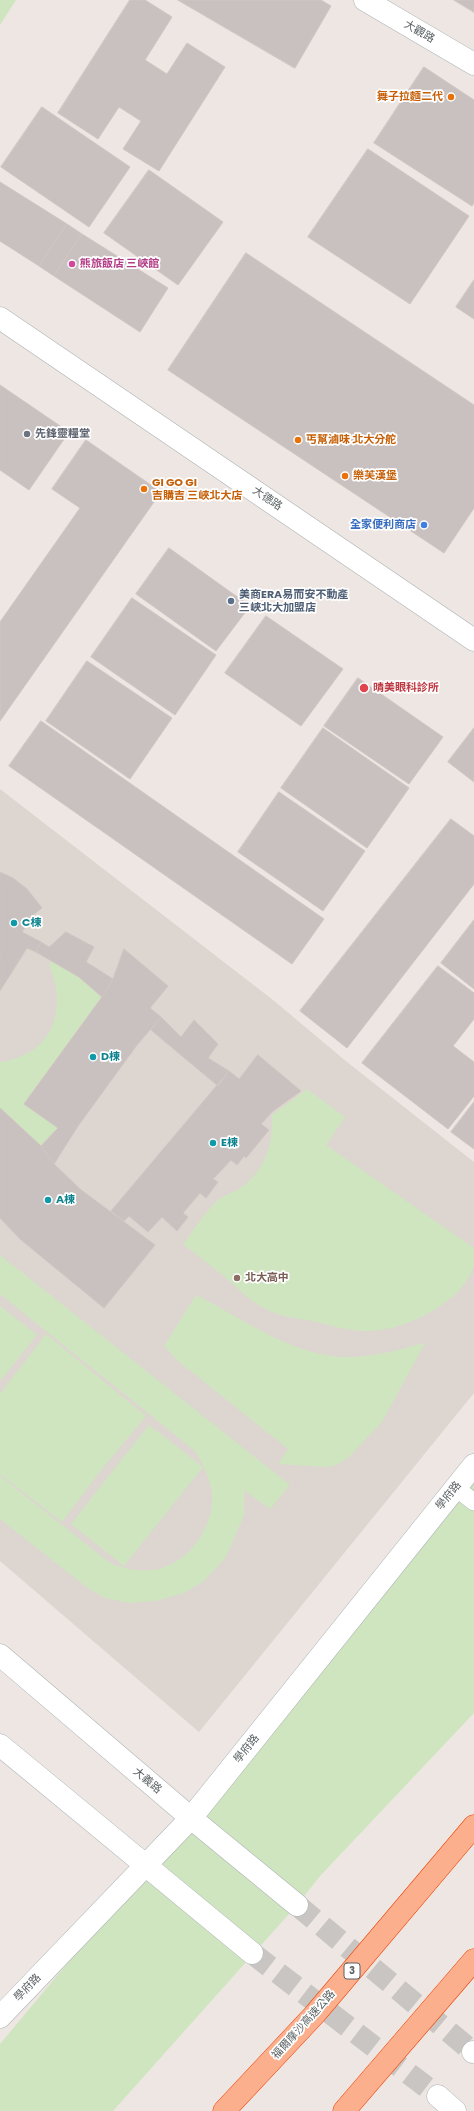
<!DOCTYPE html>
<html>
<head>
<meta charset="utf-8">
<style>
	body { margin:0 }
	canvas { display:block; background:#ede6e2 }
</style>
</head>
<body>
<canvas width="474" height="2111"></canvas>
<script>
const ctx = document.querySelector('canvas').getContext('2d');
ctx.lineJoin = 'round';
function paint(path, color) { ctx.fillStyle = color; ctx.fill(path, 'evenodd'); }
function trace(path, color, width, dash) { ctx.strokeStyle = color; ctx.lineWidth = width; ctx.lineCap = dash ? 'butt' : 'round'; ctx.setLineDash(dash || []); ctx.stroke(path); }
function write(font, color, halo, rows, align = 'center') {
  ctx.font = font + ' Poppins,"Noto Sans TC",sans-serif'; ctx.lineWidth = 3.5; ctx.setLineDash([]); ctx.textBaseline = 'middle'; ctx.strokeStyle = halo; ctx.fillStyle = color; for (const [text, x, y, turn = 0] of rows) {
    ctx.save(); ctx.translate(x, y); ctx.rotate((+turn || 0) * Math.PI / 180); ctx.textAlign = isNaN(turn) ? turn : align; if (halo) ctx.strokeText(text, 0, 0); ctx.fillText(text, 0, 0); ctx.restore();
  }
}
const education = new Path2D(`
	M0,789L273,1000L347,1062L474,1162V1393L199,1732L0,1561Z`);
const green = new Path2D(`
	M0,0H16L0,25Z
	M52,961L79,977L102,997L24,1103L58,1128L41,1146L0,1108V1062C52,1055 69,1010 49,965Z
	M307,1089L345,1117L326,1145L474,1248C474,1253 474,1260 474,1266C462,1304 401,1333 363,1331C345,1330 329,1325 312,1321C297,1318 280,1317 266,1309C251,1302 240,1290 228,1280C213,1267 198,1256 183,1244C194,1230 204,1213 217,1201C223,1196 232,1193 239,1189C265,1171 273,1146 272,1115Z
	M0,1255L290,1485L270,1509L244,1490V1515L226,1557L204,1581L184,1593L156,1601L129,1603L105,1598L89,1589L0,1519V1476L110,1563C125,1569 138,1572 154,1570C188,1565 215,1526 212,1493C210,1478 203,1464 195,1451L0,1294Z
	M196,1295C246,1320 295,1359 353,1357C377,1356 402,1349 425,1343L382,1422L349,1457L337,1465L327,1467L278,1464L288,1449L178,1361L164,1346Z
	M0,1306L37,1335L0,1381Z
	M46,1334L146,1416L102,1469L62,1522L0,1474V1394Z
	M149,1425L203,1467L124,1566L71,1524Z
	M474,1465V1713L321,1875L297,1905L113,2111H0V2044L168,1843Z`);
const building = new Path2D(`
	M130,0H145L172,17L145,60L167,74L187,43L225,67L159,171L123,149L141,121L119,107L98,139L58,113Z
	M178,0H321L331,6L295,68Z
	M454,0H474V12Z
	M424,67L474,100V203L472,206L374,143Z
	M42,107L130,167L89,227L1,167Z
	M368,149L469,216L410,304L308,237Z
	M149,170L223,222L178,285L104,233Z
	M0,182L67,224L39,266L0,241Z
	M67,224L82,234L54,276L39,266Z
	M82,234L168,288L140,332L54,276Z
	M246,253L474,405V508L444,553L168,370Z
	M474,280V319L456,307Z
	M0,385L69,432L29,490L0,470Z
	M86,440L161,492L0,721V622L80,508L52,489Z
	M169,548L250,606L216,651L136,594Z
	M132,598L216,655L175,715L91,657Z
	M266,616L343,669L301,726L225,673Z
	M87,661L172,718L130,779L46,721Z
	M358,678L443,737L409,784L324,726Z
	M41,721L324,919L292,964L9,766Z
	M323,728L409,788L367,848L281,788Z
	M474,728V782L448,762Z
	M279,792L365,851L323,911L238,852Z
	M451,819L474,836V884L347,1048L300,1011Z
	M0,872L13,878L27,889L42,908L33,915L22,932L41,942L36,952L27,948L0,991Z
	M474,920V989L441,963Z
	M66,932L94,947L86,962L113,979L102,997L79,977L36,952L41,942L49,947Z
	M124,949L168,986L150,1008L161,1017L137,1045L78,1126L54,1164L41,1146L58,1128L24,1104L102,997L113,979Z
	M438,966L474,993V1019L453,1046L474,1062V1096L448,1129L362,1063Z
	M161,1017L181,1037L194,1020L218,1044L208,1058L229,1071L218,1086L151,1030Z
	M258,1055L301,1091L273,1111L261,1124L269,1130L246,1158L244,1156L237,1165L231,1160L213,1179L218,1182L206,1198L200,1193L183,1213L188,1217L177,1231L162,1217L148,1232L129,1216L124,1221L111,1211L229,1071L239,1079Z
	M474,1102V1149L451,1132Z
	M0,1108L41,1146L54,1164L80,1189L155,1245L104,1308L20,1239L0,1218Z`);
const secondaryTunnel = new Path2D(`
	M297,1905L473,2052
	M252,1953L438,2096`);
const lane = new Path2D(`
	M456,1488L474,1502`);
const street = new Path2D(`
	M365,0L474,64
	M0,318L474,640`);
const secondary = new Path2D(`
	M0,1655L191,1818L297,1905
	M0,1745L252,1953
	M0,2017L191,1818L474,1465
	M473,2052H474
	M438,2096L455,2111`);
const highway = new Path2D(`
	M224,2111L315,2014L474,1826
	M344,2111L474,1960`);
const markers = [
	[451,97,4,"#e8710a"],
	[72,264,4,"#d1479c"],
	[27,434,4,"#6b7280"],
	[298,440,4,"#e8710a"],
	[345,476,4,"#e8710a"],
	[144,489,4,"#e8710a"],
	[424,525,4,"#3f7fe0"],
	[231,601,4,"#5c6f8a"],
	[364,688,5,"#e0444e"],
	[14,923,4,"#0f9aa8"],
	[93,1057,4,"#0f9aa8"],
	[213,1143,4,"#0f9aa8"],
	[48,1200,4,"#0f9aa8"],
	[237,1278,4,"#8d6e63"]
];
const shields = [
	[352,1971,16]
];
const shieldNames = [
	["3",352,1971]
];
const streetNames = [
	["大觀路",419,32,30],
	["大德路",267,499,34],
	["學府路",449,1496,-51],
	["學府路",247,1749,-51],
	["大義路",147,1781,40],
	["學府路",28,1988,-46],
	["福爾摩沙高速公路",304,2025,-48]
];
const foodNames = [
	["舞子拉麵二代",443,97,"right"],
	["丐幫滷味 北大分舵",306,440],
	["樂芙漢堡",353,476],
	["GI GO GI",152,483],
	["吉購吉 三峽北大店",152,496]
];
const hotelNames = [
	["熊旅飯店 三峽館",80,264]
];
const worshipNames = [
	["先鋒靈糧堂",35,434]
];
const shopNames = [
	["全家便利商店",416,525]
];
const serviceNames = [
	["美商ERA易而安不動產",239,595],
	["三峽北大加盟店",239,608]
];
const healthNames = [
	["晴美眼科診所",373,688]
];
const cultureNames = [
	["C棟",22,923],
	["D棟",101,1057],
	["E棟",221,1143],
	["A棟",56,1200]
];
const educationNames = [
	["北大高中",245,1278]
];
paint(education, '#ddd5d0');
paint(green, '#cfe5bf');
paint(building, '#c8c1c0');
trace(building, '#d2c5c1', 1);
trace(secondaryTunnel, '#c8c5c2', 22, [22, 11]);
trace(lane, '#aeb4b5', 18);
trace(street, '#aeb4b5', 23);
trace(secondary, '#adb4b6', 23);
trace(highway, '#eb4005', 23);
trace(lane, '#fff', 17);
trace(street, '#fff', 22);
trace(secondary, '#fff', 22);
trace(highway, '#fbaf8c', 22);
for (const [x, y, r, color] of markers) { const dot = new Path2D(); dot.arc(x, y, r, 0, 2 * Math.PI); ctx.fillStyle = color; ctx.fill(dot); trace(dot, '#fff', 1.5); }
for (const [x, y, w] of shields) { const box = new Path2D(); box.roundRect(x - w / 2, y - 8, w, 16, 3); ctx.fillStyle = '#fff'; ctx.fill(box); trace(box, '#5b6263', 1); }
write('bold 10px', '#5b6263', null, shieldNames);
write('11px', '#5b6263', '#fff', streetNames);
write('bold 11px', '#c56008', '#fff', foodNames, 'left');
write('bold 11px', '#b23c85', '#fff', hotelNames, 'left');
write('bold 11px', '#5b616d', '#fff', worshipNames, 'left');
write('bold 11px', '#366cbe', '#fff', shopNames, 'right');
write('bold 11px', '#4e5e75', '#fff', serviceNames, 'left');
write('bold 11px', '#be3a42', '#fff', healthNames, 'left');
write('bold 11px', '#0d838f', '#fff', cultureNames, 'left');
write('bold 11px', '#785e54', '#fff', educationNames, 'left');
</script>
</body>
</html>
